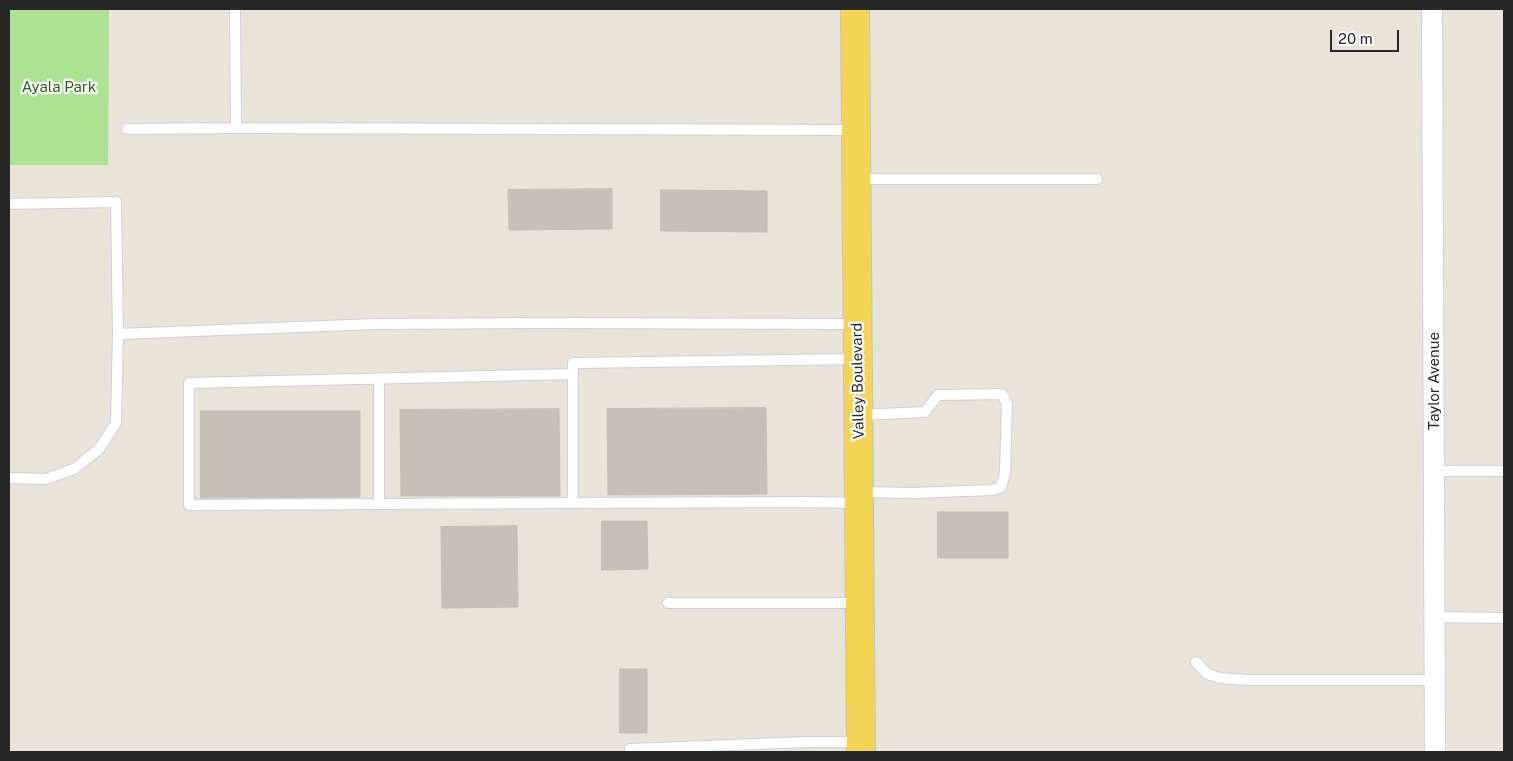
<!DOCTYPE html>
<html>
<head>
<meta charset="utf-8">
<style>
	body { margin:0 }
	#map { position:relative; width:1513px; height:761px; overflow:hidden; background:#eae3d8; font-family:"Public Sans",sans-serif }
	canvas { display:block }
	.frame { position:absolute; inset:0; border:10px solid #272727; pointer-events:none }
	.scale { position:absolute; left:1330px; top:30px; width:69px; height:22px; box-sizing:border-box; border:2px solid #272727; border-top:0; padding-left:6px; font-size:15px; line-height:18px; white-space:nowrap; color:#272727; -webkit-text-stroke:4px #fff; paint-order:stroke }
</style>
</head>
<body>
<div id="map">
<canvas width="1513" height="761"></canvas>
<div class="frame"></div>
<div class="scale">20 m</div>
</div>
<script>
const ctx = document.querySelector('canvas').getContext('2d');
ctx.lineJoin = 'round';
function paint(path, color) { ctx.fillStyle = color; ctx.fill(path, 'evenodd'); }
function trace(path, color, width, dash) { ctx.strokeStyle = color; ctx.lineWidth = width; ctx.lineCap = dash ? 'butt' : 'round'; ctx.setLineDash(dash || []); ctx.stroke(path); }
function write(font, color, halo, rows, align = 'center') {
  ctx.font = font + ' "Public Sans",sans-serif'; ctx.lineWidth = 4.5; ctx.setLineDash([]); ctx.textBaseline = 'middle'; ctx.strokeStyle = halo; ctx.fillStyle = color; for (const [text, x, y, turn = 0] of rows) {
    ctx.save(); ctx.translate(x, y); ctx.rotate((+turn || 0) * Math.PI / 180); ctx.textAlign = isNaN(turn) ? turn : align; if (halo) ctx.strokeText(text, 0, 0); ctx.fillText(text, 0, 0); ctx.restore();
  }
}
const green = new Path2D(`
	M9,9H109L108,165H9Z`);
const building = new Path2D(`
	M612,189V229L509,230L508,190Z
	M661,190L767,191V232L661,231Z
	M766,408L767,494L608,495L607,409Z
	M559,409L560,496H401L400,410Z
	M201,411H360V497L201,498Z
	M938,512H1008V558H938Z
	M602,521H647L648,569L602,570Z
	M517,526L518,607L442,608L441,527Z
	M620,669H647V733H620Z`);
const lane = new Path2D(`
	M235,9L236,128
	M127,129L236,128L854,130
	M857,179H1097
	M9,204L116,202L118,334L116,423L99,449L74,469L46,479L9,478
	M118,334L376,324L537,323L856,324
	M857,359L573,363V503L806,502L859,503
	M573,374L189,383V505L573,503
	M379,379V504
	M859,415L925,412L938,395L1002,394L1007,404L1005,473L1001,487L992,490L913,493L860,492
	M1434,471H1504
	M668,603H858
	M1435,617L1504,618
	M1196,662L1207,674L1220,678L1246,680H1435
	M630,749L806,742H860`);
const street = new Path2D(`
	M1432,9L1435,752`);
const primary = new Path2D(`
	M855,9L861,752`);
const parkNames = [
	["Ayala Park",59,87]
];
const streetNames = [
	["Valley Boulevard",858,381,-91],
	["Taylor Avenue",1434,381,-90]
];
paint(green, '#abe392');
paint(building, '#c5c0b8');
trace(building, '#c5bfb2', 1);
trace(lane, '#cdd0e1', 12);
trace(street, '#cdd0e1', 22);
trace(primary, '#c3c3c3', 30);
trace(lane, '#fff', 10);
trace(street, '#fff', 20);
trace(primary, '#f3d454', 28);
write('15px', '#246417', '#fff', parkNames);
write('15px', '#272727', '#fff', streetNames);
</script>
</body>
</html>
